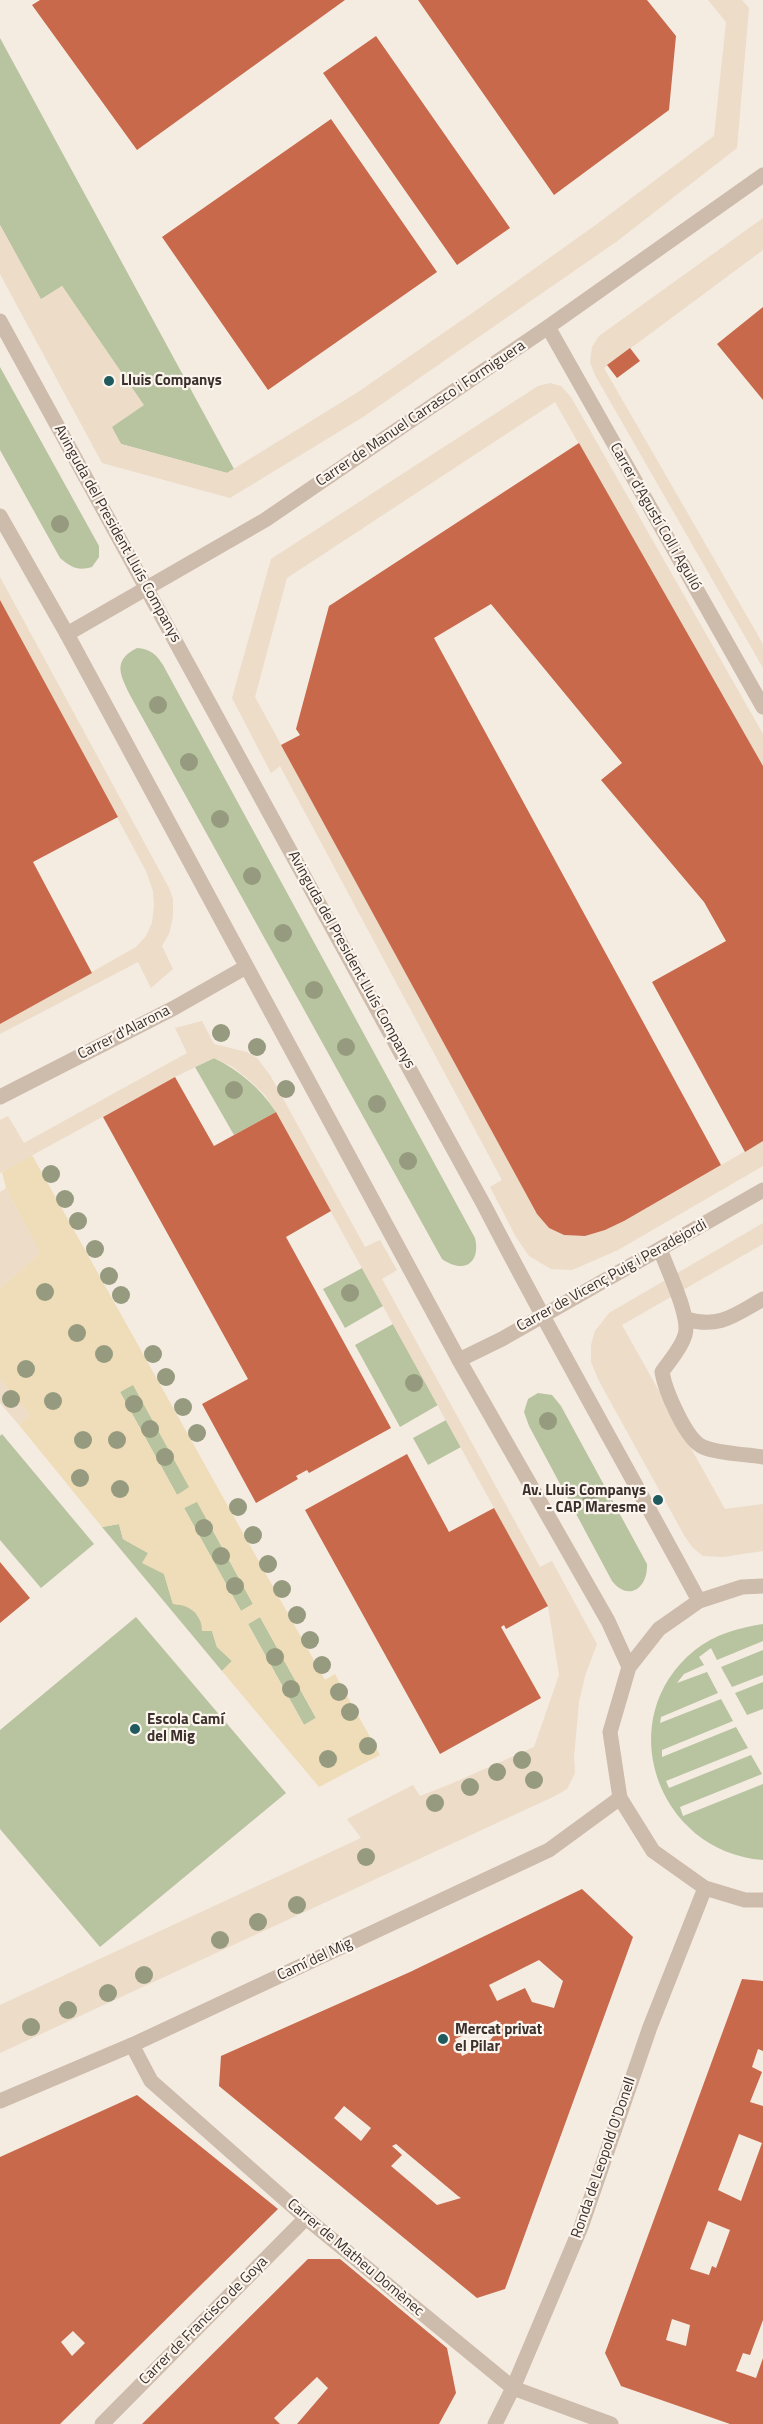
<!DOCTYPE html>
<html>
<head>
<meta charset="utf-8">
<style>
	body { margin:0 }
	canvas { display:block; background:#f4ebe1 }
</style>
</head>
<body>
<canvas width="763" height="2424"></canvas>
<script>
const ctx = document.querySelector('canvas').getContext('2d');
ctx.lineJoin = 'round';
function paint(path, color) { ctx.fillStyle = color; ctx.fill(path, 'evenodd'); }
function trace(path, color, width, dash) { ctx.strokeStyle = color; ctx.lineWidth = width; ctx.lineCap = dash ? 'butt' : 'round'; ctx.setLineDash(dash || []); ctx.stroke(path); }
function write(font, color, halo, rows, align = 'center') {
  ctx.font = font + ' "Titillium Web",sans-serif'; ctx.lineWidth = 4.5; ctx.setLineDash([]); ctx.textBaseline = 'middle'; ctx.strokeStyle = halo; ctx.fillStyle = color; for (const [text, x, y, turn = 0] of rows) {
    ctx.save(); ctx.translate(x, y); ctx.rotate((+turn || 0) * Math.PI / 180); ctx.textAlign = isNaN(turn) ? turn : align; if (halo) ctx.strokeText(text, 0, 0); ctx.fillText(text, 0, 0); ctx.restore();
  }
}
const green = new Path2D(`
	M0,38L234,469L227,473L121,444L111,427L143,405L62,286L41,300L0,225Z
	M0,367L99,546V557L92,567C78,571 72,568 60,558L0,450Z
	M137,648C150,649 156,654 163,665L475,1238C481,1264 463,1274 442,1259L131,697C121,676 111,661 137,648Z
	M214,1058C240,1071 260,1088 276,1112L234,1135L195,1067Z
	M362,1268L383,1306L345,1328L323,1289Z
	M393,1324L438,1405L400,1427L355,1345Z
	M133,1384L190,1488L177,1495L120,1392Z
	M538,1393L552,1395L561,1406L647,1564C648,1588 629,1602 612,1581L529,1426L524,1412L528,1399Z
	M446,1420L461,1447L428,1465L413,1438Z
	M2,1434L94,1544L41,1588L0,1540V1436Z
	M197,1501L253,1604L241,1611L184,1508Z
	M119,1524L123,1539L148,1553L164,1574L173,1604L186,1605L195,1612L202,1623L212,1631L217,1647L232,1661L222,1671L102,1527Z
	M136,1617L286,1793L100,1947L0,1829V1730Z
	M260,1617L316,1718L304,1725L248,1624Z
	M763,1624V1641L717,1660L711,1648L699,1657L704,1665L684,1674L677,1683L707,1672L718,1693L661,1717L660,1723L721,1699L733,1721L662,1750V1757L736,1727L748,1748L666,1781L669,1788L751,1755L762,1774L680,1807L683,1816L763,1784V1860C657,1852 610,1718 695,1650C715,1634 739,1628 763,1624Z
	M763,1650V1675L732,1687L721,1667Z
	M763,1682V1709L747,1715L735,1693Z`);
const sand = new Path2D(`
	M32,1155L325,1680L335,1674L380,1755L319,1787L222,1671L232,1661L217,1647L212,1631H202C202,1613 189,1605 173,1604L164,1574L142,1563L148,1553L123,1539L119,1524L102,1527L19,1425L30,1415L0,1379V1288L40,1253L6,1188L2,1172ZM133,1385L189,1487L177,1495L120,1392ZM197,1502L253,1604L241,1611L184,1508ZM260,1617L316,1718L304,1725L248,1624Z`);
const plaza = new Path2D(`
	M708,0H742L749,8L737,148L616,242L363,417L230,498L102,463L0,274V225L41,299L62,286L144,405L112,427L121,444L227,473L358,392L478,309L597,224L714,136L726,22Z
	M763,218V250L604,368L763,644V668L595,375L590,362L592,347L599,336Z
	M550,383L561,386L571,397L763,734V766L555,402L287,578L255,697L537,1214L549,1228L564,1235L585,1236L605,1230L624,1221L763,1141V1166L618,1250L572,1270L551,1269L529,1256L516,1237L490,1187L502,1180L280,766L271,773L232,698L271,559L538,386Z
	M0,577L169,888L173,899V917L169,934L162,946L173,969L151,988L138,962L0,1034V1024L136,947L146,936L152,923L154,906L153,891L146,871L0,600Z
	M202,1021L214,1044L247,1052L257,1058L270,1075L365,1247L380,1240L397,1270L382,1279L540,1567L552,1561L597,1644L585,1676L579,1702L574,1757L575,1773L567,1789L555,1796L0,2053V2005L361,1838L347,1819L413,1785L420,1796L453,1783L534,1747L559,1675L548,1606L276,1112L265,1095L249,1080L233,1067L214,1058L175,1077L0,1173V1120L8,1116L24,1143L187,1053L175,1028Z
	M6,1188L40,1253L0,1288V1192Z
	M763,1223V1244L622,1325L725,1509L763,1504V1551L723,1557L703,1556L692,1547L684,1535L599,1381L591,1362V1345L595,1331L609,1313Z
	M0,1379L30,1415L19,1425L0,1403Z`);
const building = new Path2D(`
	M40,0H345L137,150L32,5Z
	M418,0H647L676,36L669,110L554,195Z
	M376,36L510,228L457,265L323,73Z
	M331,119L437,272L268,390L162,237Z
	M763,307V400L717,344Z
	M630,348L640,361L617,378L607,365Z
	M579,443L763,766V1141L745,1152L652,982L726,941L704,902L601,780L622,763L491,604L434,638L721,1165L624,1221L605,1230L585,1236L564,1235L549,1228L537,1214L281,745L300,735L296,729L329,606Z
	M0,600L118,817L33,862L92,973L0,1024Z
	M175,1077L214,1146L276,1112L331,1211L286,1237L391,1428L309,1473L307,1470L296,1476L298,1479L256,1503L202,1404L248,1379L103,1117Z
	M407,1454L449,1532L494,1508L548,1606L506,1629L504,1625L501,1627L541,1698L440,1754L305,1510Z
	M0,1562L30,1598L0,1623Z
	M582,1889L633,1937L505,2289L477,2298L219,2086L221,2056L410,1972ZM539,1960L563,1981L554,2008L532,2002L525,1988L497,2001L489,1985ZM497,2020L499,2029L487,2044L462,2056L455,2039ZM344,2106L371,2128L361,2141L334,2118ZM396,2144L458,2196L461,2198L437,2205L391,2166L402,2155L392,2146Z
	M742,1979L763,1981V2051L758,2049L752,2067L762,2072L750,2102L763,2106V2320L750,2355L743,2353L736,2371L756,2378L763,2358V2424H730L621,2386L605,2353ZM739,2134L762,2143L741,2201L718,2190ZM708,2221L730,2230L716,2268L712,2266L709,2275L690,2269ZM672,2319L690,2325L686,2346L666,2340Z
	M137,2095L278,2209L60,2424H0V2157ZM73,2331L85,2343L72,2356L61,2342Z
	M308,2259H340L447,2348L456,2393L439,2424H297L328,2388L317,2377L274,2418L280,2424H142Z`);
const service = new Path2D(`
	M660,1249C667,1269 691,1317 685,1335C681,1349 670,1360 662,1372C665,1390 686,1440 703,1447C719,1454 746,1454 763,1457
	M686,1319C719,1329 735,1315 763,1299`);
const minor = new Path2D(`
	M548,327L763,707
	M67,634L265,520L548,327L763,175
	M0,1097L174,1008L246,967
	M459,1360L502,1339L763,1190
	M132,2045L151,2081L306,2218L513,2388L611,2424
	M102,2424L306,2218`);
const tertiary = new Path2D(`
	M0,321L484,1205C553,1339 628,1469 699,1601
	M0,516L67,634L459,1360L608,1621L629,1667
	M763,1586L742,1587L699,1601L659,1629L629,1667L610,1732L620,1798L653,1851L705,1888L745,1900H763
	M0,2101L132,2045L549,1850L620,1798
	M495,2424L513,2388L581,2227L650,2027L705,1888`);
const trees = [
	[60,524],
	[158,705],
	[189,762],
	[220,819],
	[252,876],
	[283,933],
	[314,990],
	[221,1033],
	[257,1047],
	[346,1047],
	[286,1089],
	[234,1090],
	[377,1104],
	[408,1161],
	[51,1174],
	[65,1199],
	[78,1221],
	[95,1249],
	[109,1276],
	[45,1292],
	[350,1293],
	[121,1295],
	[77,1333],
	[104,1354],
	[153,1354],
	[26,1369],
	[166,1377],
	[414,1383],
	[11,1399],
	[53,1401],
	[134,1404],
	[183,1407],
	[548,1421],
	[150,1429],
	[197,1433],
	[83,1440],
	[117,1440],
	[165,1457],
	[80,1478],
	[120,1489],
	[590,1494],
	[238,1507],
	[204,1528],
	[253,1535],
	[221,1556],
	[268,1564],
	[235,1586],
	[282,1589],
	[297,1615],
	[310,1640],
	[275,1657],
	[322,1665],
	[291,1689],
	[339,1692],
	[350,1712],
	[368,1746],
	[328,1759],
	[522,1760],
	[497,1772],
	[534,1780],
	[470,1787],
	[435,1803],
	[366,1857],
	[297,1905],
	[258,1922],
	[220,1940],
	[144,1975],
	[108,1993],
	[68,2010],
	[31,2027]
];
const markers = [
	[109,381,6,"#1f5a5e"],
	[658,1500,6,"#1f5a5e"],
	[135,1729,6,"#1f5a5e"],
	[443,2039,6,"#1f5a5e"]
];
const poiNames = [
	["Lluis Companys",121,381],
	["Av. Lluis Companys",646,1491,"right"],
	["- CAP Maresme",646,1508,"right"],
	["Escola Camí",147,1720],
	["del Mig",147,1737],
	["Mercat privat",455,2030],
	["el Pilar",455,2047]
];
const streetNames = [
	["Carrer de Manuel Carrasco i Formiguera",421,414,-34],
	["Carrer d'Agustí Coll i Agulló",655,517,60],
	["Avinguda del President Lluís Companys",117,534,61],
	["Avinguda del President Lluís Companys",351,960,61],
	["Carrer d'Alarona",124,1033,-27],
	["Carrer de Vicenç Puig i Peradejordi",612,1276,-29],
	["Camí del Mig",315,1960,-25],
	["Ronda de Leopold O'Donell",604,2158,-71],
	["Carrer de Matheu Domènec",355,2258,40],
	["Carrer de Francisco de Goya",204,2321,-45]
];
paint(green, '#b8c4a0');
paint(sand, '#efdcb8');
paint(plaza, '#ecdcc8');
paint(building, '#c8694b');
trace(service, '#cdbbac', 15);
trace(minor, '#cdbbac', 15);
trace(tertiary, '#cdbbac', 15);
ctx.fillStyle = '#969b7f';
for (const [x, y] of trees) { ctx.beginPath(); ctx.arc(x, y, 9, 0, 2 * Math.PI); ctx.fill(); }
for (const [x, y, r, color] of markers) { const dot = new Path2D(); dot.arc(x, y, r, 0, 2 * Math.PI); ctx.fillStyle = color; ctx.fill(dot); trace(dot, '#fbf5ee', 2); }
write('bold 15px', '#3b302b', '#fbf5ee', poiNames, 'left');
write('15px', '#3b302b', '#fbf5ee', streetNames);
</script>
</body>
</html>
